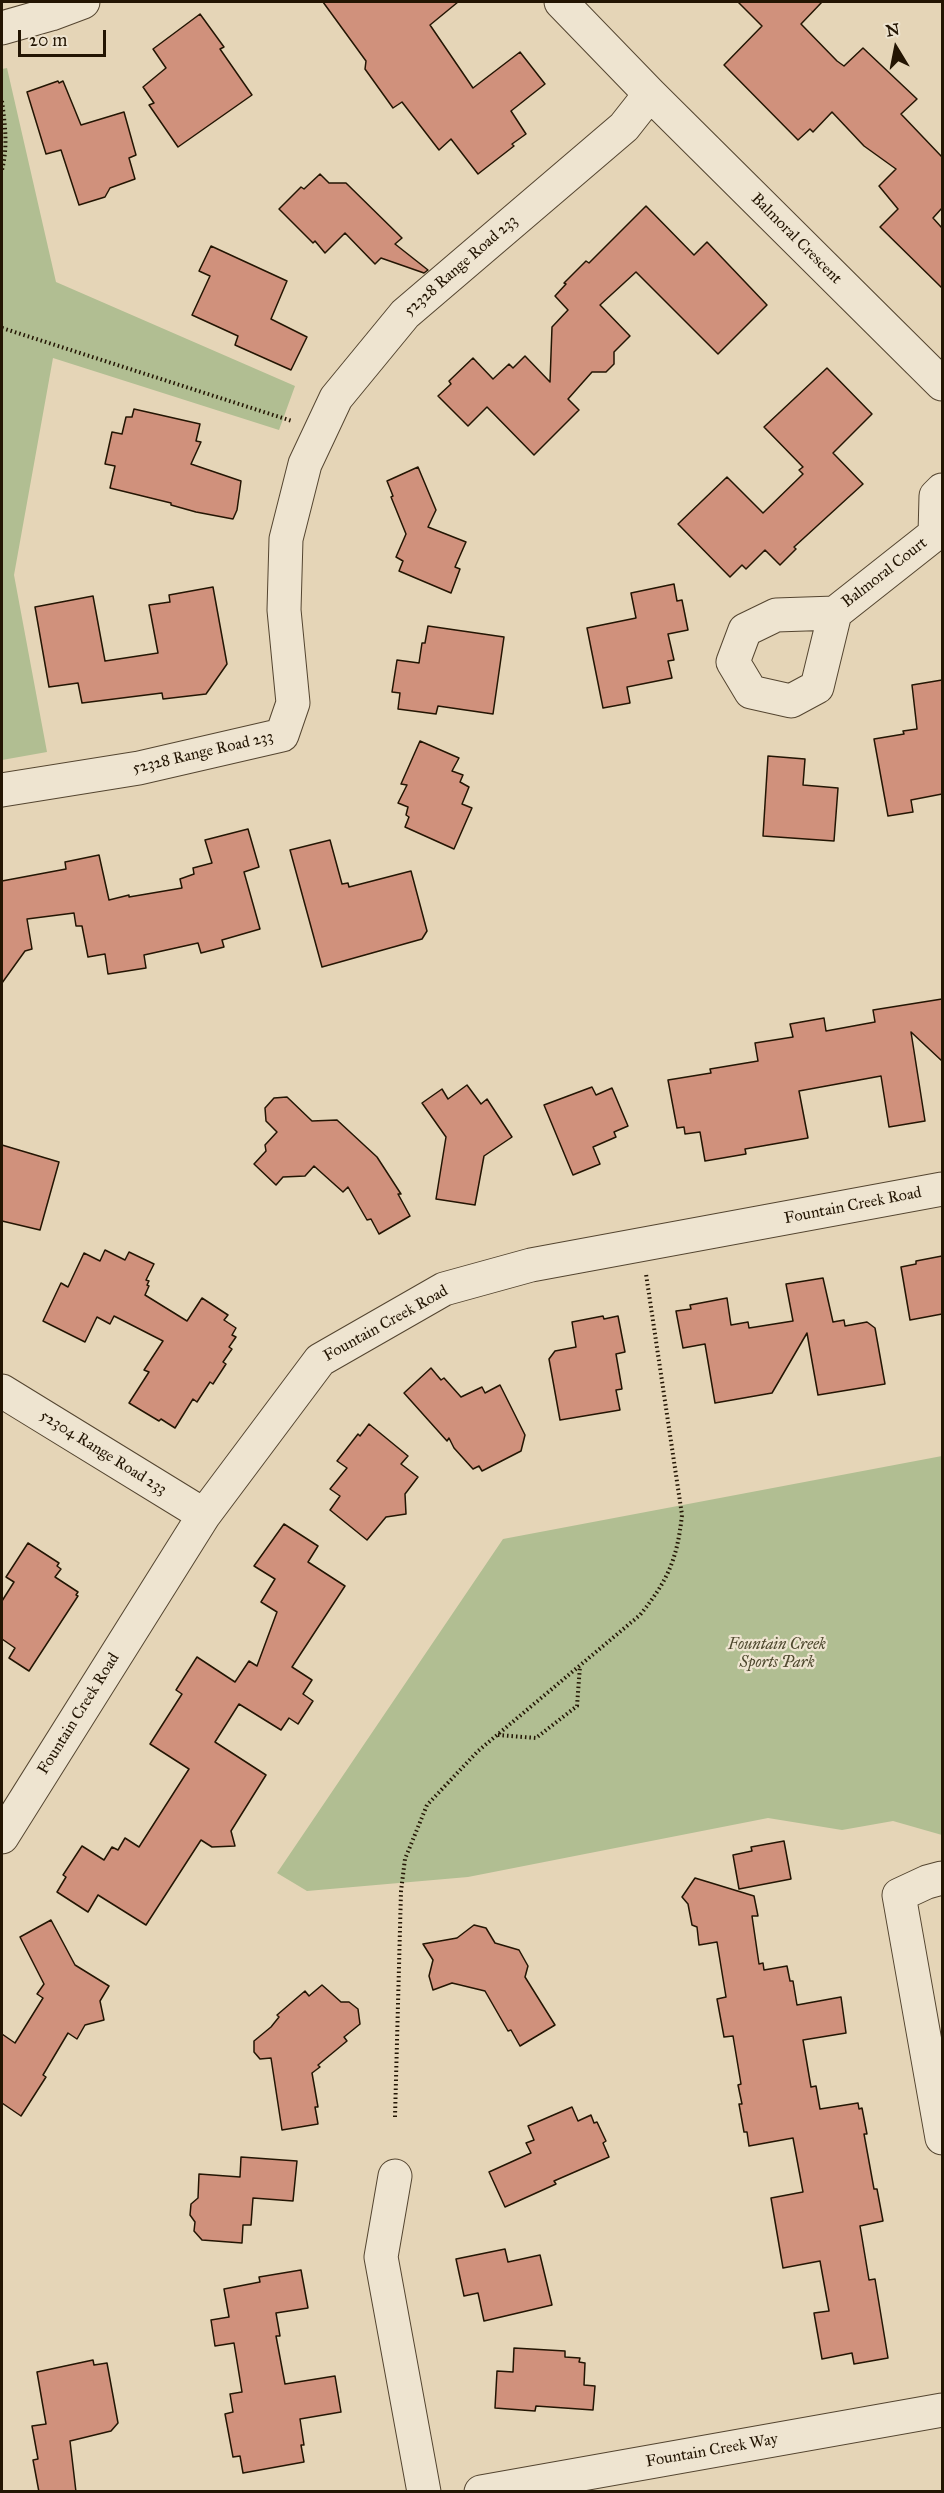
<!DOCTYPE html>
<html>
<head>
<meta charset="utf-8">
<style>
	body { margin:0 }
	#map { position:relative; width:944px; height:2493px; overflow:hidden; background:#e5d5b7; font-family:"IM FELL Great Primer",serif }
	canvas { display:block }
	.frame { position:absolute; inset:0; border:3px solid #231503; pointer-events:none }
	.north { position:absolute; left:866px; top:18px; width:60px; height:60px; -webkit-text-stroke:4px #eee4d0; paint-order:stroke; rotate:350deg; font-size:16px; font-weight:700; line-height:24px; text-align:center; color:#231503 }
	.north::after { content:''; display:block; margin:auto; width:21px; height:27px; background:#231503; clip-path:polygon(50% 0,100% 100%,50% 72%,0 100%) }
	.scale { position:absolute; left:18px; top:30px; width:88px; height:27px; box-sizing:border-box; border:3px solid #231503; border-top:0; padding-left:8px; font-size:18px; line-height:21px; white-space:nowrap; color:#231503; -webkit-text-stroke:4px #eee4d0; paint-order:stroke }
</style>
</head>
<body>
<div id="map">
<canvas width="944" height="2493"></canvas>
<div class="frame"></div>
<div class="north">N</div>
<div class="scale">20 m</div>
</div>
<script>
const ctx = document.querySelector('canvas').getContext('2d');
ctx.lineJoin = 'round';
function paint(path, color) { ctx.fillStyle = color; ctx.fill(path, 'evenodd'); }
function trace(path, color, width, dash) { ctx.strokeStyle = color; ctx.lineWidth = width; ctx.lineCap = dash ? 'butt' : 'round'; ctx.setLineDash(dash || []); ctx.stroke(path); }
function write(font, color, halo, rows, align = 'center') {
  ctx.font = font + ' "IM FELL Great Primer",serif'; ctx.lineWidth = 4.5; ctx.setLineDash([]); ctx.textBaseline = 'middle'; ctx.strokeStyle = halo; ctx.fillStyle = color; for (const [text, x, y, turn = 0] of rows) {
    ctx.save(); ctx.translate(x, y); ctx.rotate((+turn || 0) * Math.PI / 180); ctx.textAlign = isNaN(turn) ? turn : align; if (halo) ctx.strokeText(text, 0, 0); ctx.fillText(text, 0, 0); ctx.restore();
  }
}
const green = new Path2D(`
	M7,68L56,282L295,386L279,430L53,358L14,575L47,752L2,760V69Z
	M942,1456V1835L893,1821L842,1830L768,1818L468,1877L307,1891L277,1873L503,1539Z`);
const building = new Path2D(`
	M323,2H458L430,25L473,88L520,52L545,84L511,111L526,134L512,144L514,146L478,174L451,139L439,150L402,102L393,108L365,69L366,61Z
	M738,2H822L801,24L837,61L844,66L863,48L917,99L901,114L942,157V208L933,218L942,228V288L880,227L898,209L879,186L896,169L864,146L832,112L813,132L810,129L798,140L724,65L762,26Z
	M200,14L224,47L220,49L252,95L178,147L149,105L154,103L143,87L166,68L153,49Z
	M58,81L59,83L63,81L81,125L124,112L136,155L129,158L135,179L110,188L105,197L79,205L61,150L46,154L27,92Z
	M320,174L329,183H346L402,238L395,244L428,270L424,273L381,258L375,264L345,233L325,253L315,241L313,243L279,209L301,187L304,189Z
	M646,206L694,255L707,242L767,305L718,354L636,272L600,305L630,336L614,352V364L606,372H592L568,399L579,410L534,455L487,407L468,426L438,396L451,384L449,381L473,358L493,379L509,364L513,368L525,356L550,382L552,327L568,310L555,296L566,284L564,283L586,261L589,263Z
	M211,246L287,281L271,319L307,337L291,370L235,345L238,336L192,315L210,276L199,271Z
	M827,368L872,414L833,453L863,484L794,547L796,549L780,565L765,550L746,569L742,565L730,577L678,524L727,477L763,513L803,474L799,470L803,467L764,427Z
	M134,409L200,424L196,441L201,442L191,464L241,481L237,510L233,519L196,512L171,505V503L110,488L115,466L105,464L112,432L122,434L126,417H132Z
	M418,467L436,510L428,527L466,542L455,567L460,569L451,593L399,571L403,561L396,557L406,534L391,497L393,496L387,481Z
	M674,584L677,601L682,600L688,630L668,634L674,660L668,661L672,678L627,687L630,703L603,708L587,628L636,618L631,593Z
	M213,587L227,664L206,694L163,699L162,693L82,703L78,683L49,687L35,607L93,596L105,661L158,653L149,605L170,602L169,595Z
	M428,626L504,637L493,714L438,706L436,714L398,709L400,693L392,692L397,660L419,663L422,643H425Z
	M942,680V794L911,800L913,812L888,816L874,739L904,734L903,731L917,729L912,685Z
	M420,741L459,758L452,771L463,775L460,782L469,787L462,804L472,808L454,849L405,827L409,817L406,815L408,807L398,803L407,785L401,784Z
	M768,756L805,759L803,785L838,788L834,841L763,836Z
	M248,829L259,867L244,872L260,929L222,940L224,947L201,953L198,943L144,955L146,968L108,974L105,954L88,957L82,926H76L74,913L27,919L32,949L25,951L2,983V881L66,869L65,862L99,855L109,900L129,895V897L182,888L180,879L194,874L193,868L212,863L205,840Z
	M330,840L342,884L348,883L349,887L411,871L427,931L422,939L322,967L290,850Z
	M942,999V1061L911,1032L925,1121L889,1127L881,1076L799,1091L808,1138L745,1149L746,1154L705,1161L700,1132L685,1134L684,1127L677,1128L668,1080L711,1073L710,1069L758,1061L755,1043L793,1037L790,1024L824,1018L826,1031L875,1022L873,1010Z
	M467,1085L481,1104L487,1099L512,1137L484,1156L475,1205L436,1199L446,1137L422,1103L442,1089L448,1099Z
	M592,1087L596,1095L612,1088L628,1126L614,1132L616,1137L593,1147L600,1164L573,1175L544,1105Z
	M287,1097L312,1121L337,1120L377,1157L401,1194H398L410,1216L379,1234L371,1219L367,1220L348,1187L343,1192L314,1166L305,1176L283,1177L276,1185L254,1164L266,1151L265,1145L277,1132L266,1121L265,1108L274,1098Z
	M2,1145L59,1162L40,1230L2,1221Z
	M105,1250L125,1260L129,1252L154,1264L146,1280L149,1281L147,1285L149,1286L145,1295L187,1321L202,1298L228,1315L224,1320L236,1328L232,1335L236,1337L229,1347L232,1349L223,1362L226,1364L213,1384L210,1382L197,1402L193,1399L175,1428L161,1419L159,1421L129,1403L149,1372L144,1370L163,1341L114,1316L110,1324L97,1317L85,1342L43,1321L61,1283L68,1287L84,1253L100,1261Z
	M942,1256V1314L910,1320L901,1267L916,1264V1261Z
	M823,1278L833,1322L844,1320L845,1326L867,1322L875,1328L885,1384L818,1395L807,1333L772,1393L715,1403L705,1344L683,1348L676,1311L691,1309L690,1305L727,1298L731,1325L748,1322L749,1328L793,1321L786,1284Z
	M603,1316L604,1319L618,1316L625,1352L616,1354L622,1389L616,1390L620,1410L560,1420L549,1359L555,1351L576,1347L572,1322Z
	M431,1368L441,1380L444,1378L461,1397L482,1387L485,1393L500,1385L525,1435L521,1451L482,1471L479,1466L473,1469L454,1448L449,1438L447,1441L404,1393Z
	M369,1424L408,1456L401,1464L418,1477L405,1494L406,1514L386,1517L367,1540L330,1510L340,1496L330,1489L347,1468L337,1461L358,1434L360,1436Z
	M284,1524L318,1546L308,1562L345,1586L292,1667L312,1680L303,1694L313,1701L298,1724L289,1718L281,1730L239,1704L215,1742L266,1775L231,1831L235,1846L212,1847L201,1840L146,1925L98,1895L88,1912L57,1892L66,1877L63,1875L82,1846L104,1860L112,1847L118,1850L125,1838L139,1847L189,1769L150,1744L182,1694L176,1690L197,1657L235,1682L249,1661L257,1666L277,1612L261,1602L275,1579L254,1566Z
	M28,1543L59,1563L57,1566L61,1569L55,1577L78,1592L76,1595L78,1596L29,1671L9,1658L15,1648L2,1639V1601L14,1582L6,1577Z
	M784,1841L791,1879L739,1889L733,1855L752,1851L751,1847Z
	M695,1878L754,1896L758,1916H752L759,1964L763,1963L764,1970L787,1966L790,1981H793L797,2005L841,1997L846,2033L803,2040L811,2087L816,2086L820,2109L858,2103L859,2109L862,2108L867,2134H864L874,2189H877L883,2221L860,2226L869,2280L875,2279L888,2358L854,2364L852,2353L822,2359L814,2313L829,2311L820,2261L783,2268L771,2198L803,2192L793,2138L749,2146L747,2132H744L739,2104H742L738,2085L741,2084L733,2036L724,2037L717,1999L726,1997L717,1942L699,1945L697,1927L692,1925L688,1904L682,1897Z
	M51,1920L75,1965L109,1986L100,2001L104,2020L85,2025L77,2039L68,2033L43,2075L46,2077L21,2116L2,2103V2034L15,2043L43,1998L37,1994L44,1984L20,1937Z
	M474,1925L486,1928L495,1943L519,1950L528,1966L525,1977L555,2025L520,2046L511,2030L508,2031L485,1991L452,1983L433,1990L429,1976L433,1960L423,1944L457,1938Z
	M322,1985L341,2002H349L358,2009L360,2024L344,2037L347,2041L318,2065L320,2067L312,2073L318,2107H315L318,2124L282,2130L271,2058L260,2059L254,2052V2041L271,2027L279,2017L277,2015L305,1991L309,1996Z
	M572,2107L578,2121L591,2115L594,2123L597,2122L606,2141L603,2143L609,2157L554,2181L556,2184L505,2207L489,2172L531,2153L526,2143L534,2140L528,2126Z
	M241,2157L297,2161L293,2201L253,2198L251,2225H243L242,2243L202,2240L194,2231L195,2222L190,2215L191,2204L198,2198L199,2174L240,2177Z
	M505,2249L508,2262L540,2255L552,2305L484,2321L478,2293L464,2296L456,2259Z
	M301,2270L308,2308L276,2313L280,2336H276L285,2384L335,2376L341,2412L300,2419L304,2445H301L304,2462L243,2473L240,2456L233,2457L225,2414L233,2412L230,2394L242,2392L234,2343L215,2346L211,2320L229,2317L224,2289L260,2282L259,2277Z
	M514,2348L565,2351V2357L580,2358L579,2362L585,2363L584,2385L595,2386L593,2410L536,2406L535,2411L495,2408L497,2371L513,2372Z
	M93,2360L94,2365L107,2363L118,2423L111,2431L70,2441L76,2492H39L33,2460L38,2459L32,2426L46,2424L37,2372Z`);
const path = new Path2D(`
	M2,101C5,125 8,146 2,170
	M2,328L292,421
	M498,1735L536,1738L577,1706L580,1666
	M395,2117L401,1891L405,1859L427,1805L478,1751L640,1615C668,1580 677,1560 682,1515L646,1274`);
const minor = new Path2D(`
	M561,2L650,94L942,384
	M2,28L51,14L83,2
	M935,534L936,496L942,490
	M835,613L817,687L791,701L751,692L733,662L745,630L776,615L835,613L935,534L942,531
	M2,790L139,768L282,735L293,703L284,610L286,539L305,464L336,398L405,314L624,127L650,94
	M2,1391L204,1515
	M2,1837L204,1515L320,1360L444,1289L531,1265L942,1189
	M942,1878L927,1882L899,1895L942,2138
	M395,2176L381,2257L424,2492
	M481,2492L942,2410`);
const streetNames = [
	["Balmoral Crescent",796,239,45],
	["52328 Range Road 233",461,266,-41],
	["Balmoral Court",885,573,-38],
	["52328 Range Road 233",203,753,-13],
	["Fountain Creek Road",853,1206,-11],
	["Fountain Creek Road",386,1324,-29],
	["52304 Range Road 233",103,1453,32],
	["Fountain Creek Road",79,1714,-58],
	["Fountain Creek Way",712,2451,-10]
];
const parkNames = [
	["Fountain Creek",777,1645],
	["Sports Park",777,1663]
];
paint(green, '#b1be92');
paint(building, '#d0917c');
trace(building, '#231503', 1.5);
trace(minor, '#544530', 35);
trace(path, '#231503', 4, [1.5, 3]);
trace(minor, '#eee4d0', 33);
write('16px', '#231503', '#eee4d0', streetNames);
write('italic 16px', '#4e482e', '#eee4d0', parkNames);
</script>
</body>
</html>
